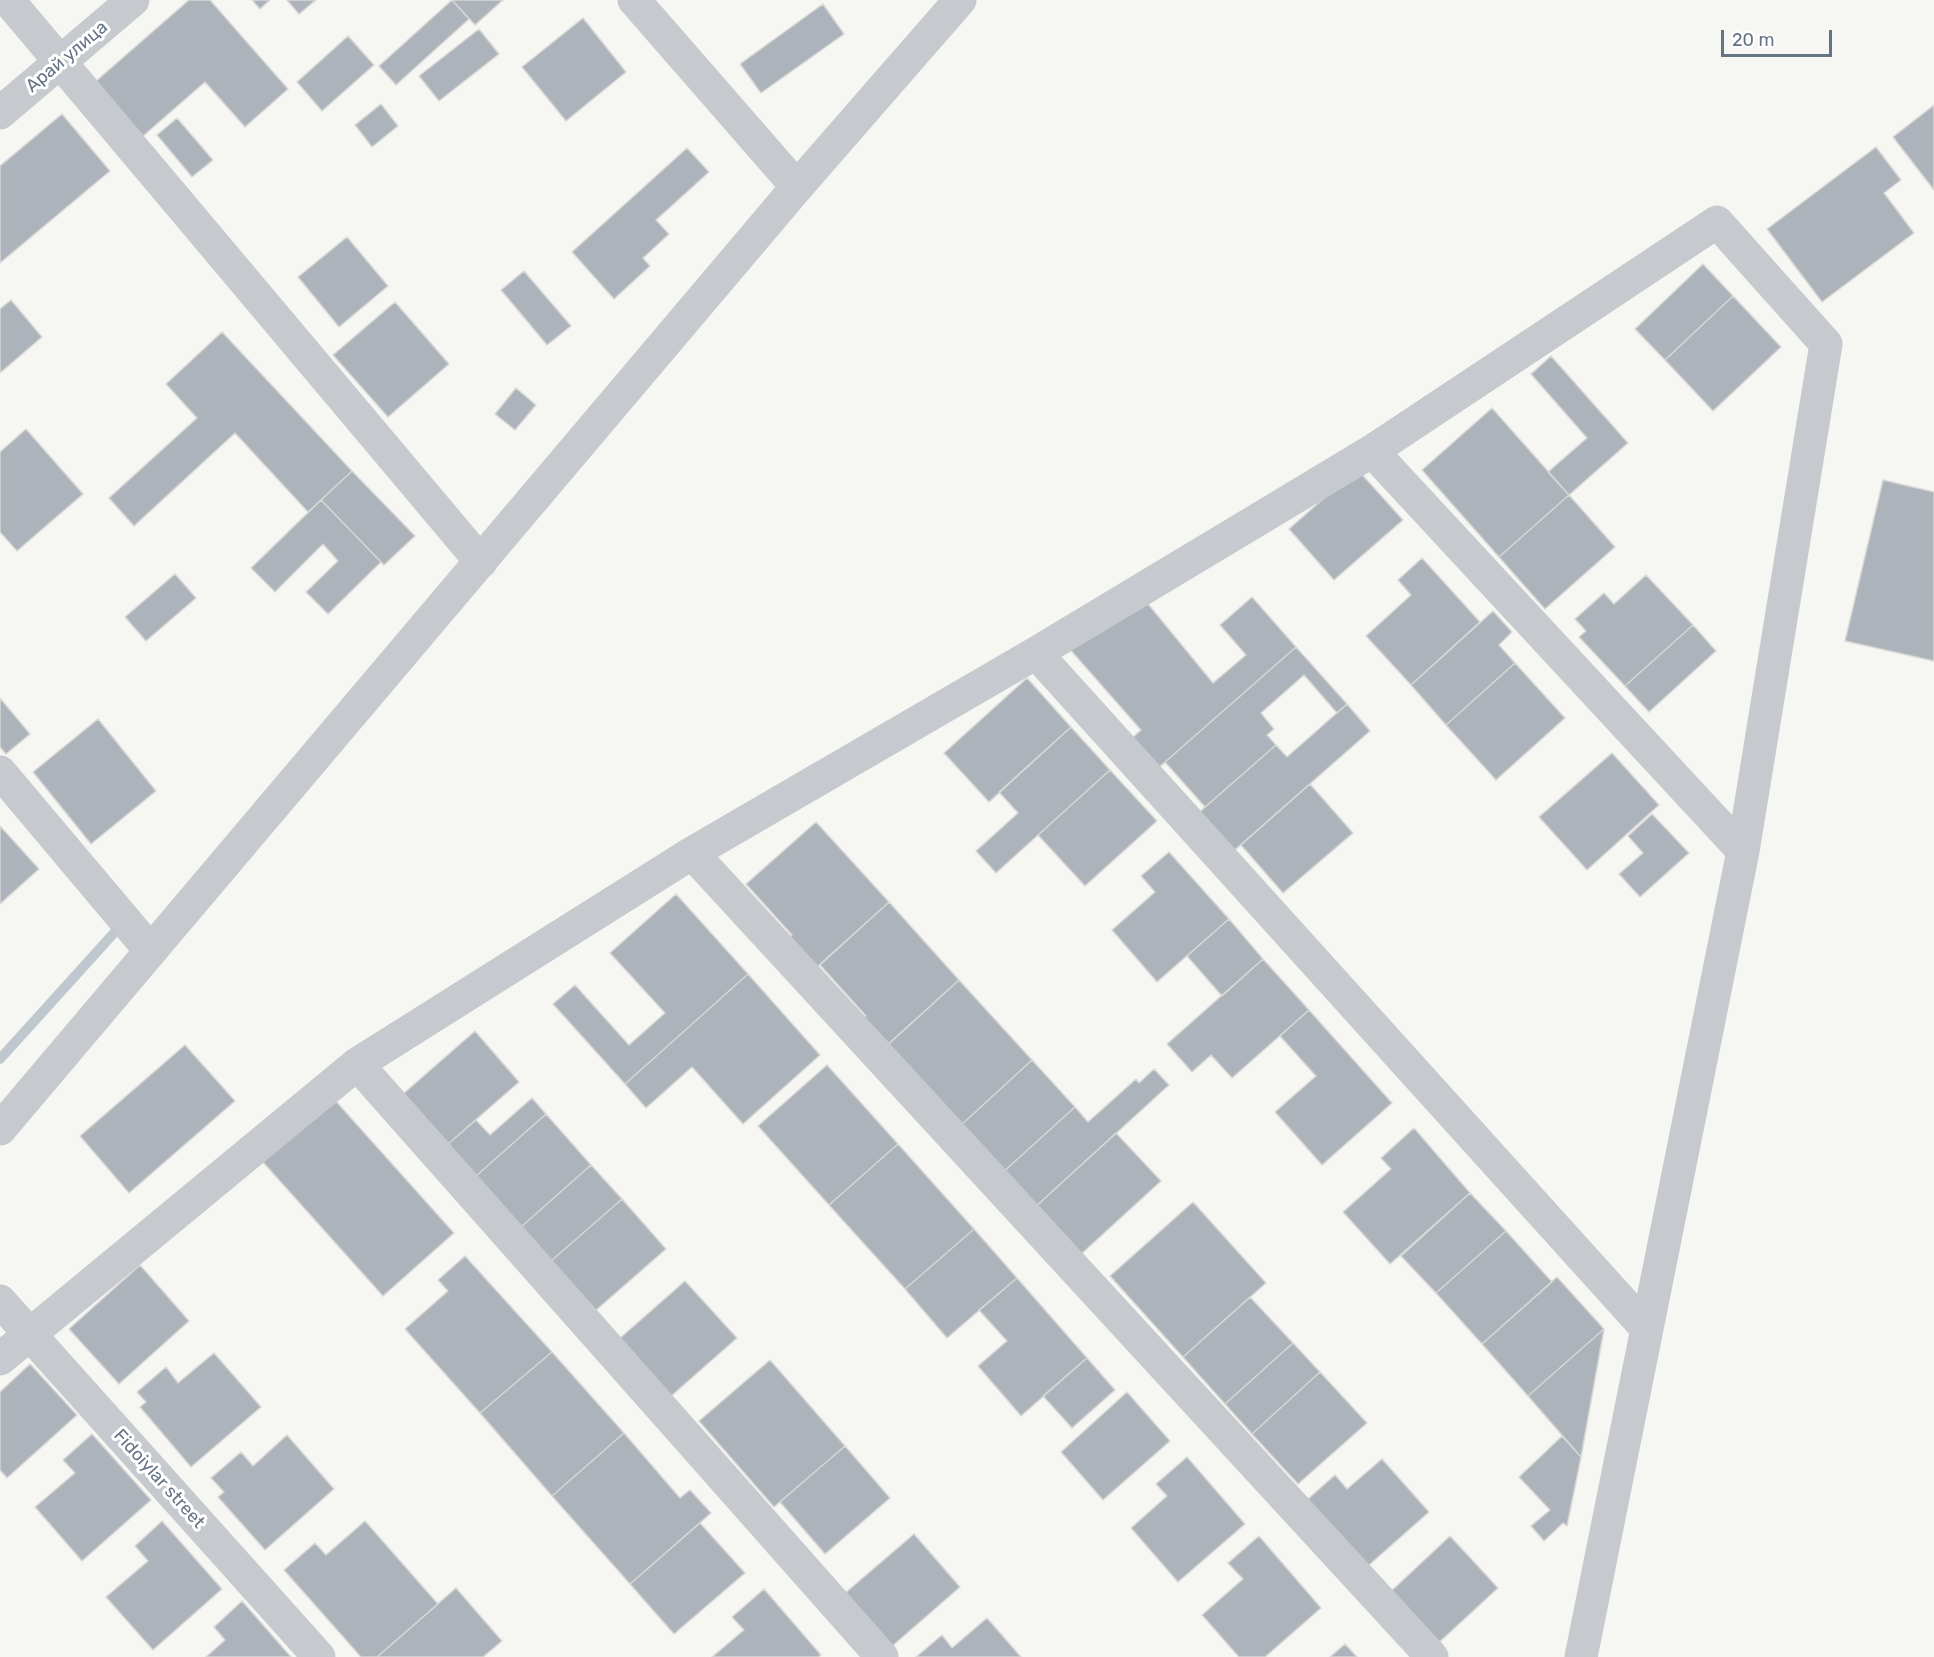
<!DOCTYPE html>
<html>
<head>
<meta charset="utf-8">
<style>
	body { margin:0 }
	#map { position:relative; width:1934px; height:1657px; overflow:hidden; background:#f6f7f3; font-family:Rubik,sans-serif }
	canvas { display:block }
	.scale { position:absolute; left:1721px; top:30px; width:111px; height:27px; box-sizing:border-box; border:3px solid #647385; border-top:0; padding-left:8px; font-size:18px; line-height:21px; white-space:nowrap; color:#647385; -webkit-text-stroke:4px #fff; paint-order:stroke }
</style>
</head>
<body>
<div id="map">
<canvas width="1934" height="1657"></canvas>
<div class="scale">20 m</div>
</div>
<script>
const ctx = document.querySelector('canvas').getContext('2d');
ctx.lineJoin = 'round';
function trace(path, color, width, dash) { ctx.strokeStyle = color; ctx.lineWidth = width; ctx.lineCap = dash ? 'butt' : 'round'; ctx.setLineDash(dash || []); ctx.stroke(path); }
function paint(path, color) { ctx.fillStyle = color; ctx.fill(path, 'evenodd'); }
function write(font, color, halo, rows, align = 'center') {
  ctx.font = font + ' Rubik,sans-serif'; ctx.lineWidth = 6; ctx.setLineDash([]); ctx.textBaseline = 'middle'; ctx.strokeStyle = halo; ctx.fillStyle = color; for (const [text, x, y, turn = 0] of rows) {
    ctx.save(); ctx.translate(x, y); ctx.rotate((+turn || 0) * Math.PI / 180); ctx.textAlign = isNaN(turn) ? turn : align; if (halo) ctx.strokeText(text, 0, 0); ctx.fillText(text, 0, 0); ctx.restore();
  }
}
const stream = new Path2D(`
	M0,1059L114,933`);
const building = new Path2D(`
	M189,0H210L288,89L245,127L205,82L143,136L95,82Z
	M252,0H270L260,9Z
	M287,0H316L299,14Z
	M452,0H503L475,25Z
	M452,0L469,19L396,85L379,66Z
	M823,4L844,34L761,93L740,64Z
	M583,18L626,72L566,121L522,67Z
	M479,29L499,54L439,101L419,76Z
	M348,36L374,65L322,111L297,82Z
	M381,104L398,126L372,147L355,125Z
	M1934,105V190L1893,137Z
	M62,114L110,171L0,263V166Z
	M177,118L213,160L192,177L157,135Z
	M1876,147L1901,180L1884,193L1914,233L1822,302L1767,229Z
	M687,148L709,172L656,220L669,234L643,258L650,266L614,299L572,252Z
	M347,237L388,286L339,327L298,277Z
	M1703,264L1733,296L1665,360L1635,329Z
	M524,271L571,326L547,345L501,290Z
	M1733,296L1781,347L1713,411L1665,360Z
	M11,300L42,337L0,373V309Z
	M395,302L449,364L388,417L333,355Z
	M222,332L352,471L308,512L235,433L134,526L109,498L197,418L166,384Z
	M1551,356L1628,443L1569,495L1548,472L1587,438L1531,374Z
	M516,388L536,405L515,430L495,414Z
	M1492,408L1569,495L1499,557L1422,470Z
	M26,429L83,494L17,551L0,532V452Z
	M1357,469L1403,520L1334,580L1289,529Z
	M352,471L415,536L384,565L321,500Z
	M1883,480L1934,492V661L1845,641Z
	M1569,495L1615,547L1545,609L1499,557Z
	M321,500L381,562L328,614L306,592L338,561L323,544L275,592L251,568Z
	M1422,558L1480,622L1411,685L1366,636L1411,595L1398,580Z
	M175,574L196,598L146,641L125,617Z
	M1646,575L1693,625L1625,686L1579,637L1586,631L1575,619L1604,593L1614,604Z
	M1252,597L1296,647L1156,770L1130,740L1141,730L1067,646L1144,599L1213,683L1246,655L1220,625Z
	M1493,611L1512,632L1499,645L1515,663L1446,725L1411,685Z
	M1693,625L1716,651L1649,712L1625,686Z
	M1296,647L1347,704L1337,713L1304,675L1261,713L1274,729L1267,735L1276,745L1205,807L1165,762Z
	M1515,663L1565,718L1496,780L1446,725Z
	M1027,678L1071,727L989,802L944,753Z
	M0,698L30,734L6,754L0,747Z
	M1347,704L1370,731L1229,855L1195,816L1276,745L1287,757Z
	M98,719L156,791L91,844L33,772Z
	M1071,727L1110,770L996,873L976,851L1018,813L999,792Z
	M1612,753L1659,805L1587,870L1539,817Z
	M1110,770L1157,821L1085,886L1038,835Z
	M1310,784L1353,833L1283,893L1241,845Z
	M1652,814L1689,853L1640,897L1619,874L1643,853L1628,836Z
	M816,822L889,902L807,976L780,946L792,935L746,884Z
	M0,826L39,869L0,904Z
	M1169,852L1229,919L1157,982L1112,930L1155,892L1141,876Z
	M676,894L748,974L625,1084L553,1004L575,985L629,1045L665,1013L610,953Z
	M889,902L959,980L879,1053L854,1026L866,1016L820,965Z
	M1229,919L1263,959L1222,996L1187,956Z
	M1263,959L1309,1010L1232,1078L1211,1055L1192,1072L1167,1044Z
	M748,974L820,1055L743,1124L692,1067L646,1108L625,1084Z
	M959,980L1032,1060L959,1127L886,1046Z
	M1309,1010L1392,1103L1322,1165L1275,1112L1316,1076L1280,1036Z
	M475,1031L519,1082L448,1144L403,1094Z
	M185,1045L235,1101L129,1193L80,1136Z
	M1032,1060L1075,1107L1001,1174L959,1127Z
	M827,1065L898,1144L829,1205L758,1126Z
	M1154,1069L1169,1085L1033,1209L1001,1174L1075,1107L1088,1122L1136,1079L1139,1083Z
	M333,1098L454,1233L383,1296L262,1161Z
	M532,1098L546,1114L476,1176L448,1144L476,1120L490,1135Z
	M546,1114L591,1165L521,1227L476,1176Z
	M1414,1128L1470,1193L1390,1264L1343,1212L1391,1169L1381,1158Z
	M1116,1133L1161,1181L1078,1257L1033,1209Z
	M898,1144L974,1229L905,1289L829,1205Z
	M591,1165L622,1199L551,1261L521,1227Z
	M1470,1193L1506,1231L1436,1293L1401,1256Z
	M622,1199L666,1249L595,1311L551,1261Z
	M1193,1202L1266,1283L1183,1357L1110,1276Z
	M974,1229L1017,1278L947,1338L905,1289Z
	M1506,1231L1552,1282L1482,1344L1436,1293Z
	M465,1256L552,1352L480,1413L405,1329L448,1291L438,1280Z
	M140,1265L189,1321L119,1384L69,1329Z
	M1557,1277L1604,1329L1528,1396L1482,1344Z
	M1017,1278L1087,1358L1021,1416L978,1366L1007,1341L979,1310Z
	M685,1281L737,1338L670,1397L619,1339Z
	M1250,1297L1293,1343L1225,1404L1183,1357Z
	M1604,1329L1581,1457L1528,1396Z
	M1293,1343L1320,1372L1252,1434L1225,1404Z
	M552,1352L624,1433L552,1496L480,1413Z
	M214,1353L261,1407L191,1467L140,1407L146,1402L137,1392L166,1367L178,1383Z
	M1087,1358L1115,1390L1072,1428L1043,1396Z
	M770,1360L845,1446L774,1507L699,1421Z
	M30,1364L77,1415L7,1478L0,1470V1392Z
	M1320,1372L1367,1423L1298,1484L1252,1434Z
	M1127,1392L1170,1441L1103,1500L1061,1452Z
	M624,1433L680,1498L690,1490L711,1513L630,1584L552,1496Z
	M92,1434L151,1500L82,1561L35,1507L75,1473L63,1460Z
	M287,1435L334,1489L265,1550L218,1497L224,1492L211,1478L241,1452L253,1466Z
	M1562,1436L1581,1457L1567,1526L1563,1523L1544,1541L1531,1526L1550,1510L1519,1477Z
	M845,1446L890,1498L825,1554L780,1502Z
	M1187,1457L1245,1524L1178,1582L1131,1528L1167,1496L1156,1484Z
	M1382,1459L1429,1512L1360,1573L1307,1500L1335,1475L1347,1489Z
	M162,1521L222,1589L153,1650L106,1597L148,1561L135,1546Z
	M365,1521L438,1604L377,1657H361L284,1570L315,1543L326,1555Z
	M700,1523L745,1573L674,1634L630,1584Z
	M914,1534L960,1587L890,1648L844,1594Z
	M1259,1536L1321,1608L1265,1657H1239L1202,1615L1243,1579L1228,1563Z
	M1450,1536L1498,1588L1434,1647L1386,1596Z
	M456,1588L502,1641L483,1657H377Z
	M764,1589L821,1655L818,1657H712L744,1630L732,1617Z
	M242,1601L291,1657H206L225,1640L214,1627Z
	M987,1618L1021,1657H916L942,1635L952,1648Z
	M1345,1644L1357,1657H1330Z`);
const minor = new Path2D(`
	M8,0L481,562
	M634,0L797,187
	M0,113L133,0
	M1372,451L1743,851
	M1036,653L1646,1328
	M0,772L150,950
	M692,853L1432,1657
	M357,1064L882,1657
	M0,1129L797,187L960,0
	M0,1301L319,1657
	M0,1359L357,1064L692,853L1036,653L1372,451L1717,222L1826,344L1743,851L1581,1657`);
const streetNames = [
	["Арай улица",67,57,-40],
	["Fidoiylar street",159,1479,48]
];
trace(stream, '#bfc8cf', 10);
paint(building, '#acb3ba');
trace(building, '#d8d8d6', 1.5);
trace(minor, '#c6c9cd', 33);
write('18px', '#647385', '#fff', streetNames);
</script>
</body>
</html>
